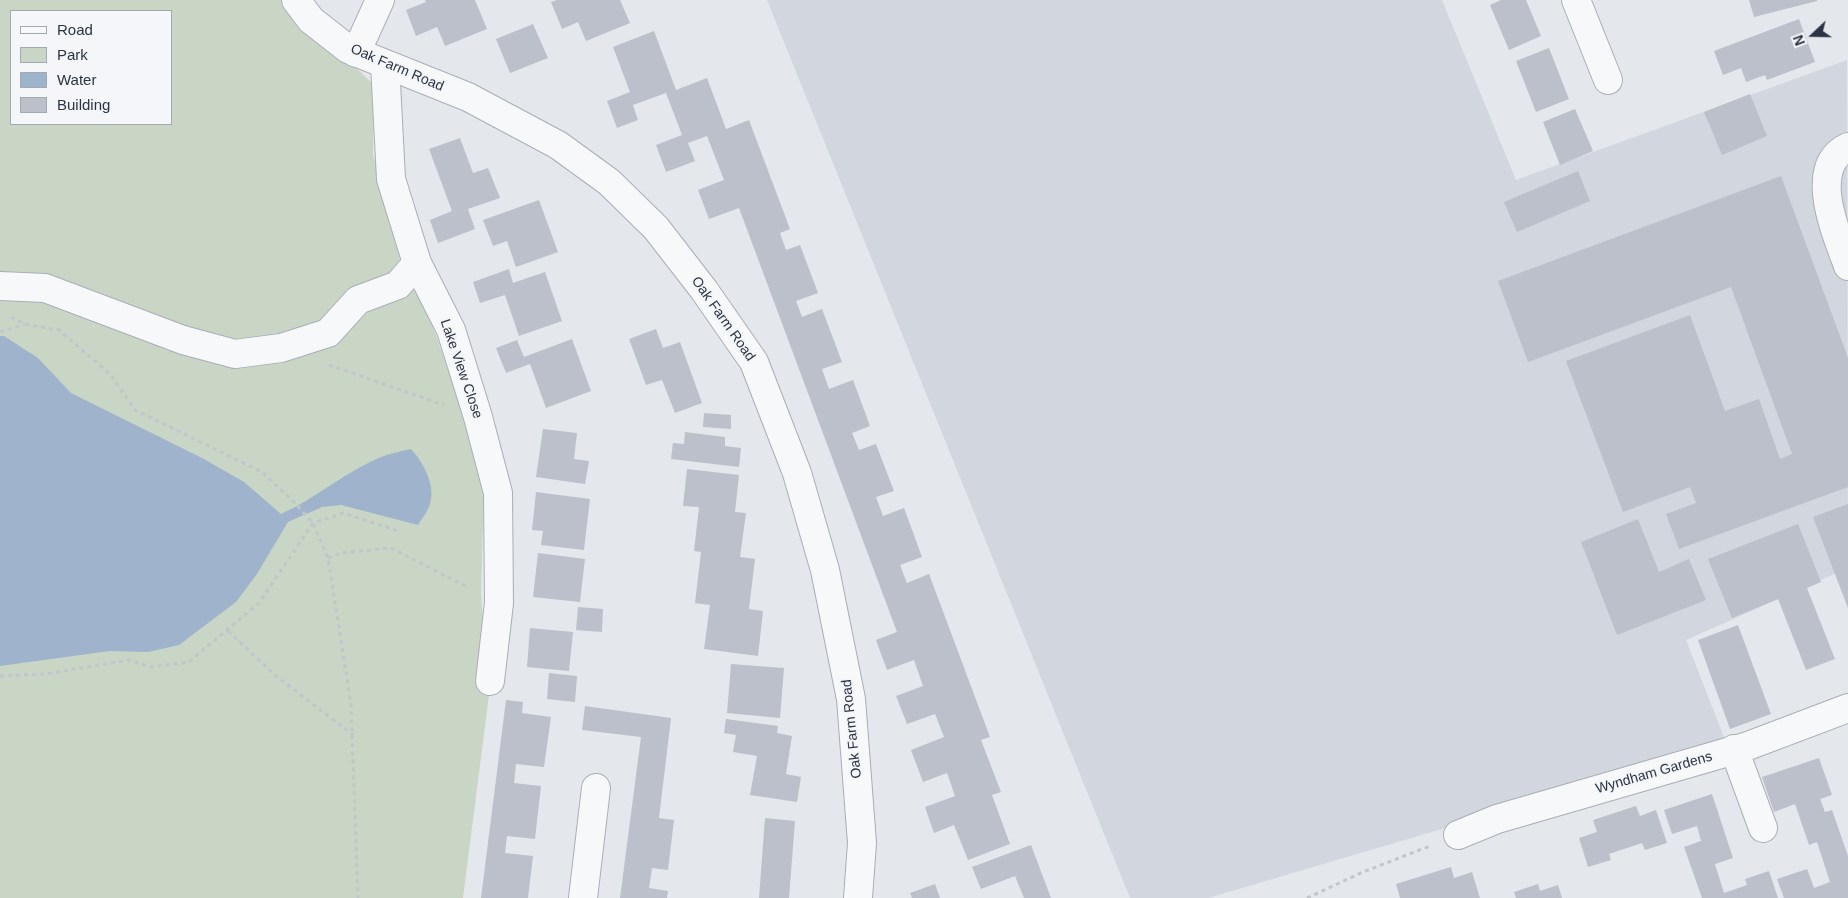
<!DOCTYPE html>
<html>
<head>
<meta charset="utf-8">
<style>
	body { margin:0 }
	#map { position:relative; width:1848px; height:898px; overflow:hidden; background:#e4e7ec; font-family:Helvetica,sans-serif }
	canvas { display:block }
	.legend { position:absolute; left:10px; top:10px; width:162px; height:115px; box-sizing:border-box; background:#f4f6f9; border:1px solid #a4a8b1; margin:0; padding:6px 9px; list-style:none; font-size:15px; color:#2b3445 }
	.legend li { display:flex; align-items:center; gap:10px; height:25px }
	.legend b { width:25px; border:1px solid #a4a8b1 }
	.north { position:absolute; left:1788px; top:10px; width:50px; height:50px; -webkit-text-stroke:4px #f4f6f9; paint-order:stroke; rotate:249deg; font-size:14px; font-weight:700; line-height:20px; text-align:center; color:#2b3445 }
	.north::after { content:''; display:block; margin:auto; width:18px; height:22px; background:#2b3445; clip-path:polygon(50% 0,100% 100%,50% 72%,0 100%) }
</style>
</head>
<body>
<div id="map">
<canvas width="1848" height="898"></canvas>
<ul class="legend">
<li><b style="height:6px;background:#f7f8fa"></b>Road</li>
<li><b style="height:14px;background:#c9d6c5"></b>Park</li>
<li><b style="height:14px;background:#9fb4cc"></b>Water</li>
<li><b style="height:14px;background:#bbc0ca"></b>Building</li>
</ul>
<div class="north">N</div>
</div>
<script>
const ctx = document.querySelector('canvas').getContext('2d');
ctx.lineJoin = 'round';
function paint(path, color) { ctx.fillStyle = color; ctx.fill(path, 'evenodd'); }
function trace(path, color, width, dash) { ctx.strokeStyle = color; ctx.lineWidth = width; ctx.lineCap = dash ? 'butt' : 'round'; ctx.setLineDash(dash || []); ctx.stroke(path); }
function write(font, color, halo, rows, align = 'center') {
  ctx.font = font + ' Helvetica,sans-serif'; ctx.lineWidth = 4.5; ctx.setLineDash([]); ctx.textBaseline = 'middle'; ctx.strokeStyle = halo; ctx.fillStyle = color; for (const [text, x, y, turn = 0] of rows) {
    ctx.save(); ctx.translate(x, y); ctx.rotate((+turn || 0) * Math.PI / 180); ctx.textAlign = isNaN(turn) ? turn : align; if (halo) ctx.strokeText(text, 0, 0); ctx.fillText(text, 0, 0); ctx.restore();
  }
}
const built = new Path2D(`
	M767,0H1442L1516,180L1847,60L1848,568L1686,640L1727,745L1208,898H1130Z`);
const green = new Path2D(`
	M0,0H285L374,85L373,155L400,253L398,285L421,293L464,414L484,487L481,594L489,695L463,898H0ZM11,11H171V124H11Z`);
const water = new Path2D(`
	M0,336H4L38,358L71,393L204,459L244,482L281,514C317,498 347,470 384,456C392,453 402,451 411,449C423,462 436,485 430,504C428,511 422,518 418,525L341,505L322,507L288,522L257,574L236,602L179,645L148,652L110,651L0,666Z`);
const building = new Path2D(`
	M425,0H475L487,29L445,46L437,27L416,36L406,10L426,2Z
	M557,0H620L630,23L586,41L578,22L562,29L551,2Z
	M1501,0H1526L1541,36L1509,50L1490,5Z
	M1749,0H1817V1L1754,17Z
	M1799,19L1815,62L1767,80L1765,75L1746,82L1741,68L1723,75L1714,51Z
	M533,24L548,58L510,73L496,39Z
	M654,31L676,90L707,78L726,129L749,120L790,229L780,233L786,250L800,245L818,293L796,301L802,317L822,309L842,362L822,369L829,389L853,380L870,426L852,433L859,450L876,444L894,491L876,497L883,516L904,508L922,557L900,565L907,583L929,574L990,737L981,740L1001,792L992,795L1010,844L968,860L954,825L934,833L925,807L955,796L947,773L923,782L911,750L944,737L935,714L907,724L896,696L923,686L914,660L887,670L876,640L897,632L739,208L709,219L698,190L724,180L707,136L688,143L695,161L666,172L656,145L682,135L666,93L633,105L638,120L617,128L607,101L630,92L613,47Z
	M1549,48L1569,99L1536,112L1516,61Z
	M1750,94L1767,136L1722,155L1704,112Z
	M1575,109L1593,151L1560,165L1543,122Z
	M460,138L473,173L488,168L500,198L468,209L475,229L438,243L430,220L452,211L429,149Z
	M1578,171L1590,201L1517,232L1504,202Z
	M1781,176L1848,358V487L1679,549L1666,514L1696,503L1690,487L1623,512L1566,361L1690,315L1725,411L1759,399L1780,459L1792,454L1731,287L1528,362L1498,281Z
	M539,200L558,252L516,267L507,241L493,246L483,220Z
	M509,269L513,283L545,272L562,321L519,336L505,295L480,303L473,282Z
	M656,329L663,348L680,342L702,403L675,413L662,380L646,385L629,339Z
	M572,339L591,391L546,408L530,364L506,373L496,348L517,340L524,357Z
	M704,413L731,415V429L703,427Z
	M543,429L577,433L574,459L589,461L585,484L536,477Z
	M685,432L725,437V446L741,448L739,467L671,459L673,443L684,444Z
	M687,469L739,475L735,512L746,513L740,557L755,559L749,609L763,611L758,656L704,649L710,605L695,603L701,552L694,551L699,507L683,506Z
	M536,492L590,499L584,550L541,545L543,531L532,530Z
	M1848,504V608L1813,517Z
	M1638,519L1659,572L1689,559L1706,600L1617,635L1581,542Z
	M1798,524L1821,582L1807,588L1835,659L1806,670L1778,599L1732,618L1708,559Z
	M538,553L585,559L580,602L533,597Z
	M578,607L603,609L602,632L576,630Z
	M1738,625L1771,714L1730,729L1698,640Z
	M530,628L573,632L569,671L527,667Z
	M731,664L784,668L780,718L727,713Z
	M549,673L577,676L575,702L547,699Z
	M506,700L523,702L522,713L551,717L544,767L516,764L514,783L541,786L535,839L507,836L505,853L533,856L528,898H481Z
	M585,706L671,718L659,818L674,820L668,870L652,868L649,888L668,891L667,898H620L641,737L582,730Z
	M726,719L778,726L777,733L792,736L786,774L801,777L797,802L750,795L757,756L733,752L736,735L724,733Z
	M1819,758L1832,795L1820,799L1825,812L1832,810L1848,856V898H1784L1777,879L1807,869L1814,888L1830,882L1817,842L1809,845L1795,804L1774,812L1762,777Z
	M1712,794L1733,858L1715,864L1724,893L1747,885L1745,879L1769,871L1778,898H1702L1684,847L1701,841L1697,826L1672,834L1664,810Z
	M1636,806L1640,816L1656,810L1667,843L1645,850L1642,843L1609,854L1611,860L1588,867L1579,838L1597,832L1593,820Z
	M765,818L795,821L789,898H759Z
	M1031,845L1051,898H1024L1015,876L981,889L972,867Z
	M1451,867L1454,878L1472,872L1480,898H1400L1396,884Z
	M935,884L940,898H912L910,893Z
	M1538,884L1540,891L1558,885L1562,898H1516L1514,892Z`);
const path = new Path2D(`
	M11,317L25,324L59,330L111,375L135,410L262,472L294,502L313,523L328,558L351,704L358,898
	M0,332L25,324
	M329,365L444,405
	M328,558L341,553L391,548L469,588
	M228,631L275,675L353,735
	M0,676L45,674L129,660L151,667L189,662L259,603L313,523L343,513L399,531
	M1307,898L1363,872L1430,846`);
const minor = new Path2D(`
	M296,0L311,20L348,49L468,97L558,145L609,182L656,228L704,290L754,362L797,473L825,570L851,699L862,843L858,898
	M1576,0L1608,80
	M356,53L380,0
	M385,64L391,179L417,263L451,330L478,417L498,493L499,603L490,681
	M1848,147C1806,167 1837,235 1848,266
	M0,286L45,288L183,340L235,354L281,348L328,333L358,300L398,285L417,263
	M1734,749L1763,828
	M1458,835L1497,819L1745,747L1848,708
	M583,898L596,788`);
const streetNames = [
	["Oak Farm Road",397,68,23],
	["Oak Farm Road",723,319,55],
	["Lake View Close",461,369,71],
	["Oak Farm Road",852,729,-96],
	["Wyndham Gardens",1654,773,-16]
];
paint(built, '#d2d6de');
paint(green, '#c9d6c5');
paint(water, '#9fb4cc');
paint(building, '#bbc0ca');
trace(minor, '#a9aeb7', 30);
trace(path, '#c2c5cb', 3, [4, 4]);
trace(minor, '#f7f8fa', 28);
write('14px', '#2b3445', '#f4f6f9', streetNames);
</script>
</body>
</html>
